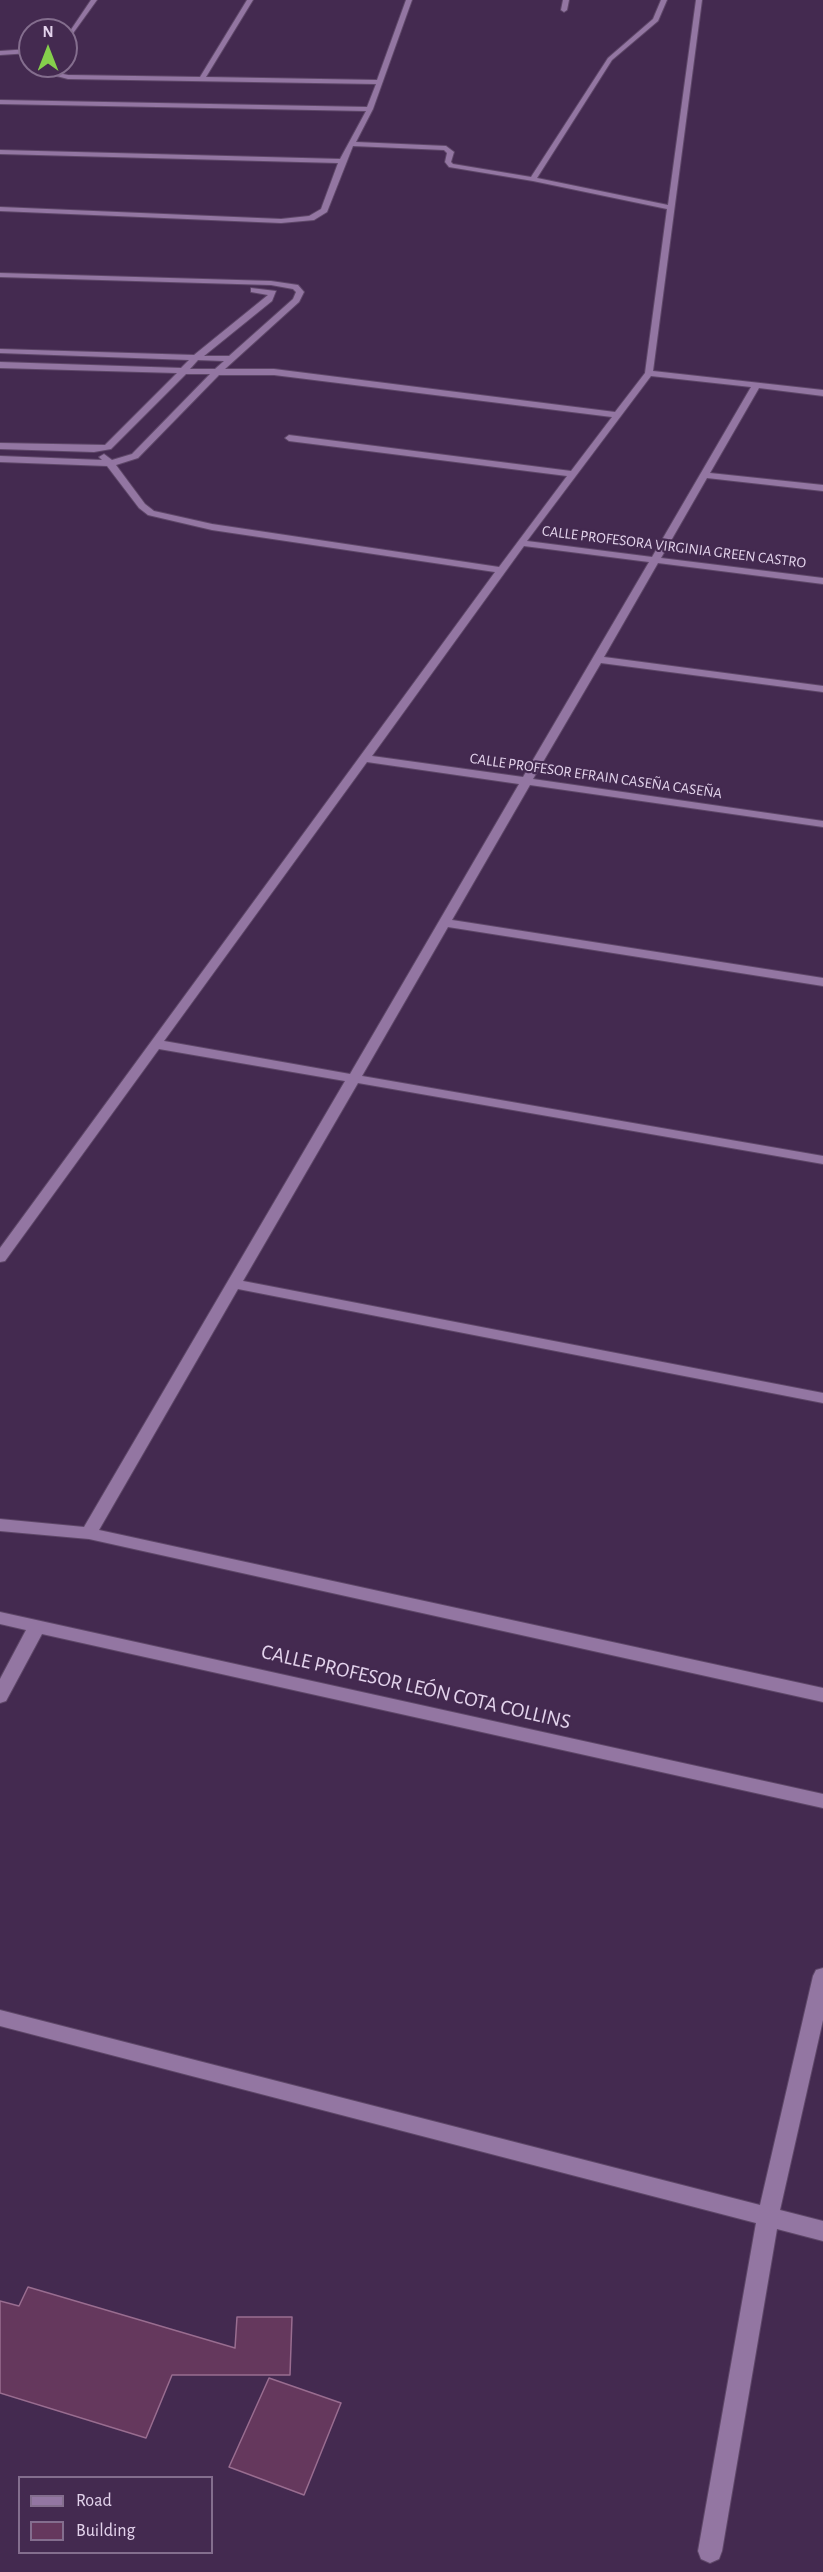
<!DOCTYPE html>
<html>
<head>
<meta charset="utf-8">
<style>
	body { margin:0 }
	#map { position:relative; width:823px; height:2572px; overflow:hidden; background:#442a50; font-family:"Alegreya Sans",sans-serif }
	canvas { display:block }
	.legend { position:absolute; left:18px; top:2476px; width:195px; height:78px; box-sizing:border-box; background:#442a50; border:2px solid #846e8e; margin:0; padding:8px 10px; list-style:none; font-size:18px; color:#e3d3ec }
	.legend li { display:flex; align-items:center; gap:12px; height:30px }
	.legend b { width:30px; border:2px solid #846e8e }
	.north { position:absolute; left:18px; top:18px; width:60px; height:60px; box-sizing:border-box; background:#442a50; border:2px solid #846e8e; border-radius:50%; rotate:0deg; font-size:16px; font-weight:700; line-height:24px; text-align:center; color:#e3d3ec }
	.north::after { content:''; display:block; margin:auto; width:21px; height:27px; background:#85cf4c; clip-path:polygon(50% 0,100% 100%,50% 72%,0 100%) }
</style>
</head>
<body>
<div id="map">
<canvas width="823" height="2572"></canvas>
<ul class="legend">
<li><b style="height:8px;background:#9376a2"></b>Road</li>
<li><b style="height:16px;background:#65385d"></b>Building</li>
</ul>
<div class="north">N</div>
</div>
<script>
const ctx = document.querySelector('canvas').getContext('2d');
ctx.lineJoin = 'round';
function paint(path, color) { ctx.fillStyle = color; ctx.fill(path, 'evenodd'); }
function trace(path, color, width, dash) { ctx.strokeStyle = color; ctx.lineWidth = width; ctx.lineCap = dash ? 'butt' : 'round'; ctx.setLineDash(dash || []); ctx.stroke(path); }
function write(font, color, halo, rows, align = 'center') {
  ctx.font = font + ' "Alegreya Sans",sans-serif'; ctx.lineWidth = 4.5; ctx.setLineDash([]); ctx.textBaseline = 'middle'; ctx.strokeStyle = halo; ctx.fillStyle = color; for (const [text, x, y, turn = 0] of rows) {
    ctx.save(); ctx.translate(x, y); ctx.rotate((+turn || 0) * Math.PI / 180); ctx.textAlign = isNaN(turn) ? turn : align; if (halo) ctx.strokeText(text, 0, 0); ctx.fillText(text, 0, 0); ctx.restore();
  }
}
const building = new Path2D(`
	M28,2287L235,2348L237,2317H292L290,2375H172L146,2438L0,2393V2301L19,2306Z
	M269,2378L341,2403L304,2495L229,2467Z`);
const minor = new Path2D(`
	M91,0H97L66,43V37Z
	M247,0H253L206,77L377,80L406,0H412L373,109L356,142L446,146L454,152L451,162L453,164L531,177L608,58L653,19L661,0H667L658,21L612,60L537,178L668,205L696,0H702L653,371L823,390V396L759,388L710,473L823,485V491L707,478L661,558L823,578V584L658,563L604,657L823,686V692L601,663L533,779L823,821V827L530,785L452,920L823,978V986L448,927L362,1076L823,1156V1164L358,1083L243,1281L823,1393V1403L238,1289L99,1530L823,1688V1702L89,1539L0,1531V1519L84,1527L345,1081L159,1049L5,1261L0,1262V1248L495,572L212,530L148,515L139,508L107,466L0,462V456L102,460L99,457L104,454L112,460L132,454L210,374H186L111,449L94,452L0,449V443L105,445L177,373L0,368V362L181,368L189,360L0,353V349L194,355L268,295L251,292V288L276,291L272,301L204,356H229L293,299L296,292L293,289L271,285L0,277V273L271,281L298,285L304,292L299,302L225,369H274L615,412L645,373L667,209L533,181L449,167L445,162L447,153L444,150L353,146L327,212L314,220L281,223L0,211V207L281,219L309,216L321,209L338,163L0,154V150L340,159L366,111L0,104V100L367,107L376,84L68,79L49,74L45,68L52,66L53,72L68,75L200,77ZM198,360L224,361L215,369H190ZM219,375H274L612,417L571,471L289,435L285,438L289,441L567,476L499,567L212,524L154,511L145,504L116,465L138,458ZM651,376L751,387L652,557L527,541ZM524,546L649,562L523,777L372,756ZM367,762L519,784L350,1074L164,1041Z
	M563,0H569L567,10L564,12L561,10Z
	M30,49V53L0,55V51Z
	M0,1612L823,1794V1808L42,1634L6,1701L0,1703V1679L26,1630L0,1624Z
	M823,1968V2020L780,2210L823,2221V2241L777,2229L722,2551L719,2559L710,2563L701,2559L698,2551L756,2223L0,2026V2010L760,2205L813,1976L816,1970Z`);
const farStreetnames = [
	["CALLE PROFESORA VIRGINIA GREEN CASTRO",674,547,7],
	["CALLE PROFESOR EFRAIN CASEÑA CASEÑA",596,776,8]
];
const nearStreetnames = [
	["CALLE PROFESOR LEÓN COTA COLLINS",416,1687,13]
];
paint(building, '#65385d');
trace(building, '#996d90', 1.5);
trace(minor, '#5e4768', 2);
paint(minor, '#9376a2');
write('15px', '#e3d3ec', '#442a50', farStreetnames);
write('21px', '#e3d3ec', '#442a50', nearStreetnames);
</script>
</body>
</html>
